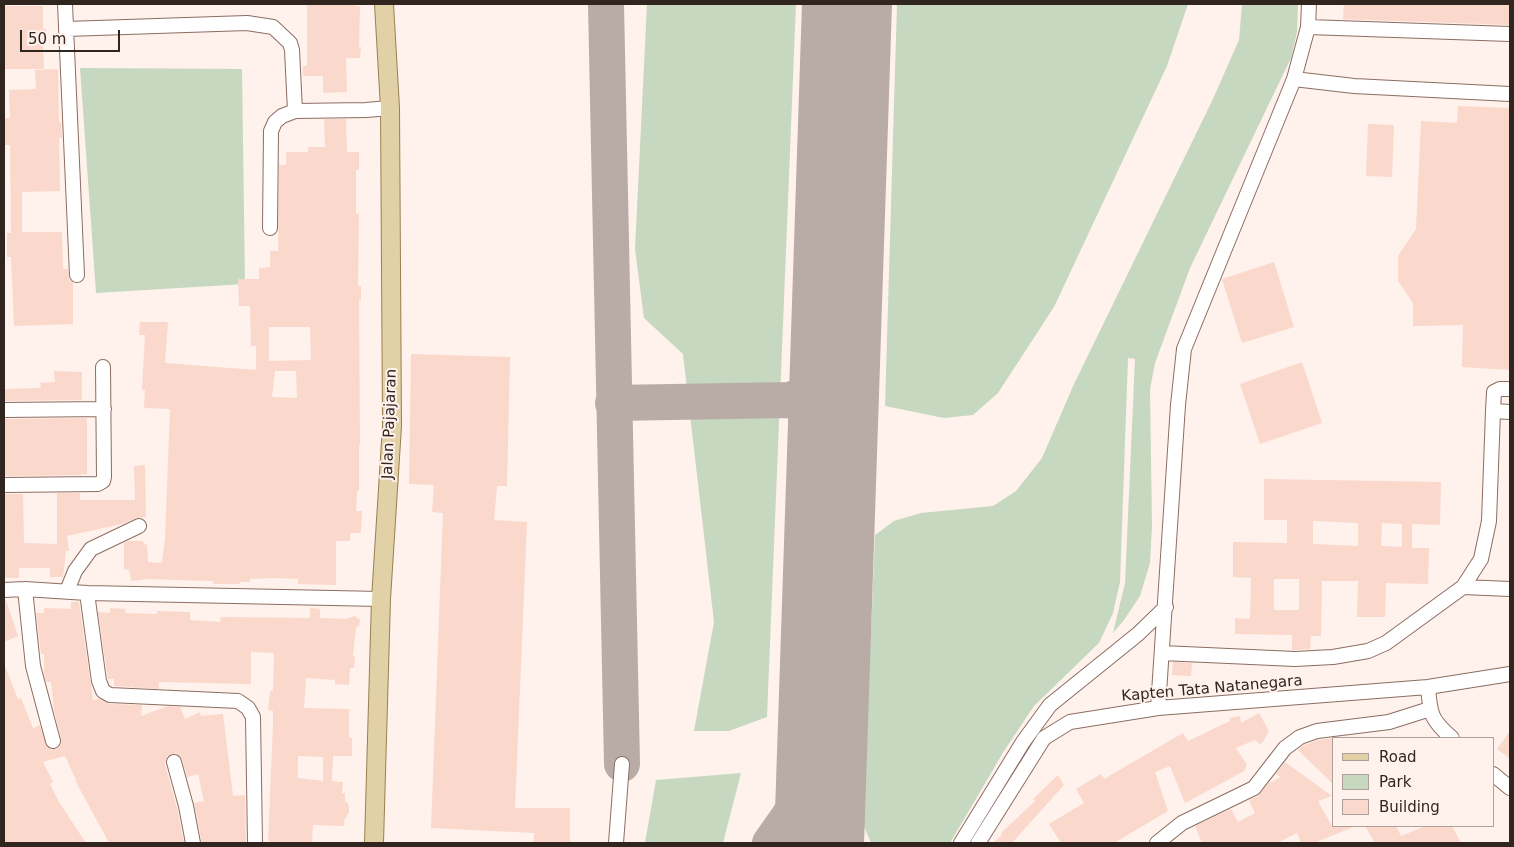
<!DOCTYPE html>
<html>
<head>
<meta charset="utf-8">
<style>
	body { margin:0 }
	#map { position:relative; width:1514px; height:847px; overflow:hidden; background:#fff1eb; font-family:"DejaVu Sans",sans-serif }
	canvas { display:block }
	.frame { position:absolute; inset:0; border:5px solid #312520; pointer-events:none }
	.legend { position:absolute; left:1332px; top:737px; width:162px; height:90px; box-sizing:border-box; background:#fff1eb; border:1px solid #ad9f9a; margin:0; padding:6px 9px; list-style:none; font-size:15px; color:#312520 }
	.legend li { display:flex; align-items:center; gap:10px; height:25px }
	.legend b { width:25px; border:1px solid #ad9f9a }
	.scale { position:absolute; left:20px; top:30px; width:100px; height:22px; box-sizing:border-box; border:2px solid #312520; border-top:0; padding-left:6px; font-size:15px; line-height:18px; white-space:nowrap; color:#312520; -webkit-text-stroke:4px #fff1eb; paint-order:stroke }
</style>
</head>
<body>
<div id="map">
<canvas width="1514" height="847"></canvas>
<div class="frame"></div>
<ul class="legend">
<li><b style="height:6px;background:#e2d0a7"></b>Road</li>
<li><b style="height:14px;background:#c7d8c0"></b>Park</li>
<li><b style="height:14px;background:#fad8cb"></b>Building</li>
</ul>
<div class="scale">50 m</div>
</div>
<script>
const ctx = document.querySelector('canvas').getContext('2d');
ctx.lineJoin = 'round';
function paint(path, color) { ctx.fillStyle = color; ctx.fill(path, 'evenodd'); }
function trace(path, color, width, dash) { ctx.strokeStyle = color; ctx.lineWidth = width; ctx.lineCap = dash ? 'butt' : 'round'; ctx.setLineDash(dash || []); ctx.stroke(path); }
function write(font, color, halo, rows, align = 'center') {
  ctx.font = font + ' "DejaVu Sans",sans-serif'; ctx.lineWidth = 4; ctx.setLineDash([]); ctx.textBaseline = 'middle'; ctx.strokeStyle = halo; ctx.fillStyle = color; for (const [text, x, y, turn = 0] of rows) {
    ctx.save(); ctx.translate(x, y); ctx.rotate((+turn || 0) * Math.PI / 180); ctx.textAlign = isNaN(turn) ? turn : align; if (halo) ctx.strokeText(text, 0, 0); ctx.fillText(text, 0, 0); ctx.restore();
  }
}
const green = new Path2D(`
	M647,4H796L767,717L729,731H694L714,622L683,354L644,318L635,249Z
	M897,4H1188L1167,66L1054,307L998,393L973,415L944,418L885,406Z
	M1242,4H1298L1297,32L1291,58L1190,268L1155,363L1150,389L1152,526L1150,563L1140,596L1124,620L1113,633L1125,583L1135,359L1128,358L1120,582L1113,613L1099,643L1034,706L1004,751L950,843H871L863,824L875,535L894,521L921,513L993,506L1016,491L1042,458L1074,384L1212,101L1239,40Z
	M80,68L242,69L245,284L96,293Z
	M741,773L723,843H645L656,780Z`);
const taxiway = new Path2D(`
	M606,4L622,764
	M789,400C828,400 822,410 833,443
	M613,403L789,400C819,391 822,381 836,354
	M822,761C823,788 819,818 832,843
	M770,843L822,769`);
const runway = new Path2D(`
	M819,843L847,4`);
const building = new Path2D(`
	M307,4H355V6H360L359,47H361L360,58H346L347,92L323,93V76H303V66H307Z
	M1344,4H1510V25L1343,19Z
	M4,6H43V29H46V42H43L44,69H4Z
	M58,69L59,122H61L62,138H59L60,191L22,192V232H62L63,269H68L69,279L73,283V324L14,326L11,257H7V233H11L10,145H4V118H10L9,90L36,89L35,70Z
	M1458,106L1510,108V370L1462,367L1463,325L1413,326V303L1398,281V256L1416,229L1421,121L1457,123Z
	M324,119H346L347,152H359V170H356V214L359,213L358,286H361V300H359L360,445H359V491H357L356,511H362L361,533H350V541H336V585L298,584V579L274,578L250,579V582H239L240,584H213V581H208L147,579L131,581L129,570L124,569V543L127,541H143L144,544L147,545L148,562L162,563L165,539L170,409L144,408L145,390H142L145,335H139L140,322H168L165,363L256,370V346H251L250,306H239L238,279H259V268L270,267V251H278L279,165H286V152H308V147H325ZM269,327H310L311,360L269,361ZM275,371H296L297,398L272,397Z
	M1368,124L1394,125L1392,177L1366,176Z
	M1274,262L1294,327L1242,343L1222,279Z
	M411,354L510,357L507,486H497L494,520L527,522L515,808H570V843H534V833L431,828L443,513L432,512L434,485L409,484Z
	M1302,362L1322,423L1260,444L1240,384Z
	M54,371L82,372V400L4,401V389L41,388L40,383L55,382Z
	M87,418V474H81V475L4,476V419Z
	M145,465L146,517L136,518L122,524L67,536L69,551H66L63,577H50V568H19V578H4V494H23L24,543L57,544V493H80V500H135L134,466Z
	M1264,479L1441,482L1440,525L1412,524V548H1429L1428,584L1386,583L1385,617H1357L1358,581H1322L1321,636H1311L1310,649L1292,650V635L1235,634V618L1250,619L1251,578L1233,577V542L1287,543V520H1264ZM1313,521L1358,523V546L1313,544ZM1382,523L1402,524V547L1381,546ZM1274,579H1299V610H1274Z
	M6,600L18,636L4,642V601Z
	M71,602H79L93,700L100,699L110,704L142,705L141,716L168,706L180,707L185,719L200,712L201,716L223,714L233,796L245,795L246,843H202L194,803L204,801L198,774L187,777L182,759L176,753L167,756L165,764L177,808L184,843H109L75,780H76L65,756L43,762L53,782L50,784L59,802L86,843H5L4,664L18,699L21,698L33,728L40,725L47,747L51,750L59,747L61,744V739L54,710L51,682H46L44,674V654H41L36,613H44V608L71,609Z
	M110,608L126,609L125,613L157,614V611L190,612V620L220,622L221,617L310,618V608L320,609V618L345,619L355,616L360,620L359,626L356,627L353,656L355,657L354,668H350L349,685L335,684V680L306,678L304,708L349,709V738H352V756H333L332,781L343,782L342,793H345V802H347L349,807V812L344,821V826L313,825L312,843H270V841H268L273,725V711L268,710L270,691H273L274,653L251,652V684L159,682V689L114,686V679H108L98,612L110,613ZM298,756L323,757V781L298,778Z
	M1173,662L1192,663L1191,676L1172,675Z
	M1259,713L1269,731L1261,745L1255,740L1236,748L1247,765L1244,771L1185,803L1170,766L1155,772L1168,811L1114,843H1061L1049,824L1084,803L1076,789L1101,774L1104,779L1183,733L1188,741L1230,721L1229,718L1240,716L1241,723Z
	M1510,731V759L1497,749Z
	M1333,738V784L1298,750L1304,745L1319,740Z
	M1285,762L1332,796L1318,801L1332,826H1356L1314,843H1301L1297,833L1277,843H1202L1195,826L1231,809L1238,822L1255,813L1249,800L1258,796L1268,784L1281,777L1276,774Z
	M1058,775L1064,785L1012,843H993L1002,835L1001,833L1035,801L1033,799Z
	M1365,826H1396L1401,836L1426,826H1452L1461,843H1375Z`);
const minor = new Path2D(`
	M65,4L77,275
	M1308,27L1510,34
	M66,29L247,23L273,27L290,43L292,50L295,111
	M1294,79L1354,86L1510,94
	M270,228L271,131L275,122L282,116L295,111L366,110L390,108
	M4,410L104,409
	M1493,411L1494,392L1500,389H1510
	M4,485L98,484L103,481L104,477L103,367
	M1463,587L1510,589
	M25,589L33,666L53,741
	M4,590L25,589L87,593L381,599
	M67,591L75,571L91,549L139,526
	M87,593L99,681L103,691L110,695L238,701L248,708L253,717L255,843
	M1162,653L1295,659L1333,657L1368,651L1386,643L1463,587L1481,559L1489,521L1493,411L1510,412
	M1428,687C1430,714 1431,720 1452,738
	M1158,708L1178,405L1184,349L1294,79L1308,27L1309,4
	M174,762L186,806L193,843
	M1493,774L1510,788
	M616,843L622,764
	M961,843L1023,742L1050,705L1138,634L1166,607
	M978,843L1044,738L1070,722L1158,708L1428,687L1510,674
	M1157,843L1182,823L1254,788L1285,748L1300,737L1317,731L1389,722L1430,709`);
const major = new Path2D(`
	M374,843L381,599L392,426L390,108L384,4`);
const streetNames = [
	["Jalan Pajajaran",390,424,-88],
	["Kapten Tata Natanegara",1212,689,-5]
];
paint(green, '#c7d8c0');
trace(taxiway, '#b9aca6', 36);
trace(runway, '#b9aca6', 90);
paint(building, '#fad8cb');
trace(minor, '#8c6d62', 16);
trace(major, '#988052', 20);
trace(minor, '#fff', 14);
trace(major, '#e2d0a7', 18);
write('15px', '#312520', '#fff1eb', streetNames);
</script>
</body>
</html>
